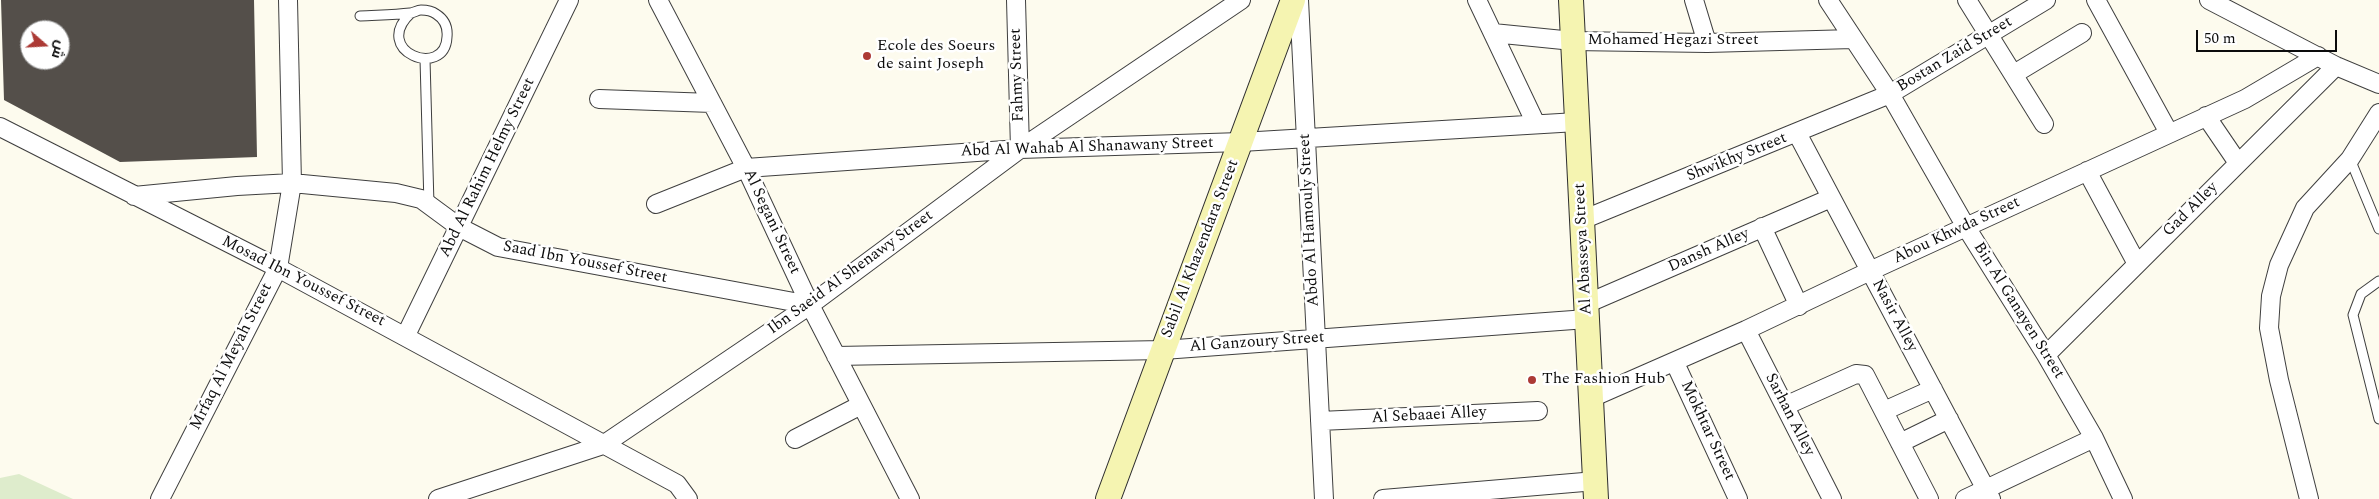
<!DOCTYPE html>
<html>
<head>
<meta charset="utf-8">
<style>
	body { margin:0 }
	#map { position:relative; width:2379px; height:499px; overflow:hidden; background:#fdfbee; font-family:Spectral,Cairo,serif }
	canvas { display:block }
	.north { position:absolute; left:20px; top:20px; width:50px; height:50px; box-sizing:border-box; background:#fff; border:1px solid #9e9e9e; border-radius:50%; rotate:109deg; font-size:14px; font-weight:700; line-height:20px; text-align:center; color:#0c0c0c }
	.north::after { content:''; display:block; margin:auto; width:18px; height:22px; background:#ac3a35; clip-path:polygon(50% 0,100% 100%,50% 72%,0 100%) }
	.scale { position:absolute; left:2196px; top:30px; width:141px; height:22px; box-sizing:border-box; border:2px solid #0c0c0c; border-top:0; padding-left:6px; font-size:15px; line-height:18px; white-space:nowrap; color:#0c0c0c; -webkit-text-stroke:4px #fff; paint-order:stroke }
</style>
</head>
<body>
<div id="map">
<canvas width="2379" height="499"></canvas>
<div class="north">ش</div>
<div class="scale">50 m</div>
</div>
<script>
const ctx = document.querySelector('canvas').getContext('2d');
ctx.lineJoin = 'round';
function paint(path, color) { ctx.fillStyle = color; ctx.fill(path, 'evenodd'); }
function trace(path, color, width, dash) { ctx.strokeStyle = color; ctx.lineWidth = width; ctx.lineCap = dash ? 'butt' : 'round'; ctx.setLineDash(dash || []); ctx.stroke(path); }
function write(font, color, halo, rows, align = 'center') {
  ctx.font = font + ' Spectral,serif'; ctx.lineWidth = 5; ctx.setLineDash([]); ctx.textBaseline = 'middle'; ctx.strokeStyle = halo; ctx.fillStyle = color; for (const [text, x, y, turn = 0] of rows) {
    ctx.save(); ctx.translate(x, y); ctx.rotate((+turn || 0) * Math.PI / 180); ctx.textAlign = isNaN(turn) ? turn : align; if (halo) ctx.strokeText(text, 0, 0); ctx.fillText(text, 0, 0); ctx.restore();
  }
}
const pitch = new Path2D(`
	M19,474L73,499H0V478Z`);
const building = new Path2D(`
	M1,0H254L257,157L120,162L4,100ZM30,30H60V60H30Z`);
const lane = new Path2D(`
	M360,16C376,15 394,15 410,13C414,13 417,10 421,10C426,10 432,11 436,14C444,19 448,27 447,37C445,80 370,51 411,13
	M425,59L429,205
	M2350,159L2379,229
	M2379,281L2361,294L2353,315L2379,419`);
const street = new Path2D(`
	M658,0L746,168L810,305L910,499
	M1016,0L1020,149
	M1299,0L1324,499
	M1477,0L1536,124
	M1694,0L1707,43
	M1828,0L1890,94L1966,227L2046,355L2094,438L2123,499
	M1967,0L2044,124
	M2096,0L2169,133
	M2209,0L2336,66L2379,84
	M1493,33L1573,41L1707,43L1853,39
	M2014,74L2082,33
	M599,99L712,103
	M2206,116L2238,163
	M0,127L278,268L677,484L688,499
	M1797,133L1991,499
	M2087,171L2137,264
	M134,196L237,186L292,183L396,193L421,199L459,227L498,247L810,305
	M656,204L746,168L1020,149L1241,142L1577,122
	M1582,220L1890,94L2046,0
	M1762,227L1799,306
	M1586,304L1831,198
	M1746,330L1832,499
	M406,335L569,0
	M2046,355L2336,66
	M836,356L1163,350L1587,319
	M1675,363L1738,499
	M1591,398L1746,330L1870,271L2245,99L2318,56
	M1785,406L1856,374L1865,375L1929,499
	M1884,411L1933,389
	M1320,421L1538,411
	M795,439L861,405
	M1900,443L1949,419
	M160,499L278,268L292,183L288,0
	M438,499L603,445L810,305L1020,149L1241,0
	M1383,499L1584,482
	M1965,499L2094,438
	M2309,499L2279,380L2269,328L2271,296L2279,265L2305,208L2350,159L2379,113`);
const secondary = new Path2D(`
	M1571,0L1596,499
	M1108,499L1293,0`);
const markers = [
	[867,56,5,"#ac3a35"],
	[1532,380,5,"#ac3a35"]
];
const streetNames = [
	["Mohamed Hegazi Street",1673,41],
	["Bostan Zaid Street",1955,55,-31],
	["Fahmy Street",1018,75,-92],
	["Abd Al Wahab Al Shanawany Street",1087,148,-2],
	["Shwikhy Street",1737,158,-22],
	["Abd Al Rahim Helmy Street",488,168,-64],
	["Gad Alley",2191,210,-45],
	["Abdo Al Hamouly Street",1310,220,-93],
	["Al Segani Street",771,222,65],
	["Abou Khwda Street",1957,231,-25],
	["Sabil Al Khazendara Street",1201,249,-69],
	["Al Abasseya Street",1584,249,-93],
	["Dansh Alley",1709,251,-24],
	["Saad Ibn Youssef Street",585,263,11],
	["Ibn Saeid Al Shenawy Street",851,273,-36],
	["Mosad Ibn Youssef Street",303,282,27],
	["Bin Al Ganayen Street",2018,311,58],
	["Nasir Alley",1894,316,62],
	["Al Ganzoury Street",1257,343,-4],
	["Mrfaq Al Meyah Street",232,357,-63],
	["Sarhan Alley",1789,415,63],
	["Al Sebaaei Alley",1429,416,-3],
	["Mokhtar Street",1707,431,65]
];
const poiNames = [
	["Ecole des Soeurs",877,47],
	["de saint Joseph",877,65],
	["The Fashion Hub",1542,380]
];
paint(pitch, '#deeccc');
paint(building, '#544f4a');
trace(lane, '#3f3f3f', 11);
trace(street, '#3f3f3f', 20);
trace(secondary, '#2e2e2e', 26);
trace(lane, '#fff', 9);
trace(street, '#fff', 18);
trace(secondary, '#f5f4b1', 24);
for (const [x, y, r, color] of markers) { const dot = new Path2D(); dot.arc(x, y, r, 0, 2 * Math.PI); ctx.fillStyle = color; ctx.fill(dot); trace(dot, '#fff', 2); }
write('16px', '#0c0c0c', '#fff', streetNames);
write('16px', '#0c0c0c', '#fff', poiNames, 'left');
</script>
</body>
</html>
